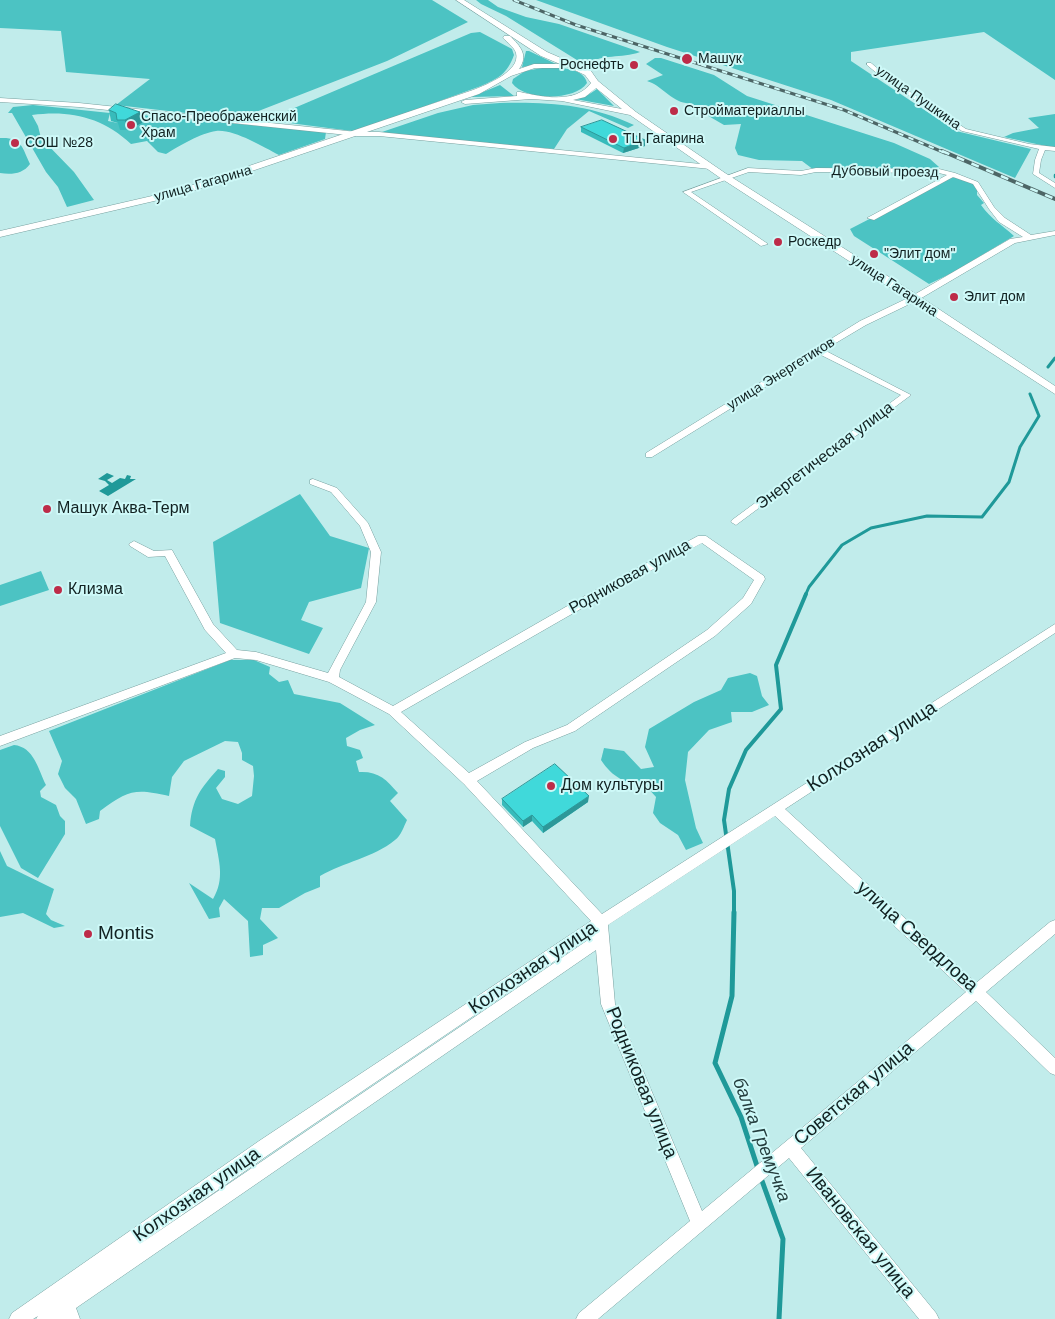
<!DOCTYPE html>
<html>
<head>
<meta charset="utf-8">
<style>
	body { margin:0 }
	canvas { display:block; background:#c1eceb }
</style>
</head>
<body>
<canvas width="1055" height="1319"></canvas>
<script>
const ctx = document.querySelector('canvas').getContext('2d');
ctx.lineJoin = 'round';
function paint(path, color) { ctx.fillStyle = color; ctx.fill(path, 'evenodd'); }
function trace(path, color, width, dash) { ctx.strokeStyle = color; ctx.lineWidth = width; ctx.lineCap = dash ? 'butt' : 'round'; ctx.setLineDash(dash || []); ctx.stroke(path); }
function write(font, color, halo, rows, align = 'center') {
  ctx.font = font + ' Helvetica,sans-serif'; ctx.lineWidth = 4; ctx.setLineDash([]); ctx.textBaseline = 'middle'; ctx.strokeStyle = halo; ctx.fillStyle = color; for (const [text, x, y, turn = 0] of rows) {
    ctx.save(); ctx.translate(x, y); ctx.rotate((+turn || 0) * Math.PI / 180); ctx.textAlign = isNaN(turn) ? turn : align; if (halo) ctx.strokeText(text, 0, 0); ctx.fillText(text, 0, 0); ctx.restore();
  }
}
const green = new Path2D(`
	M0,0H432L468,22L387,61L238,119L116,105L150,79L66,72L61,31L0,28Z
	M476,0H488L498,7L526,17L559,24L640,52C621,59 602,53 585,65L506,16L481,4Z
	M536,0H1055V80L984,32L851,52V61L956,131L1031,149L1015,178L831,100L667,47Z
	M480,32L512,49L514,55C507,74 499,78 481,86L365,128L352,131L266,120L471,33Z
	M526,51H529L556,64L522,67Z
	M655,58H661L714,75L747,96L894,143L930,159L939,167L929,170H814L802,161L759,160L738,155L735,148L741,124L724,125L686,103C671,101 661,85 647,81L663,75L646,64Z
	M548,67C561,68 584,68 587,83C575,101 525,101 512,83L513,79L525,71Z
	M500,85L514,96L471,97Z
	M597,89L614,106L575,99L588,95Z
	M500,103C548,102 589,104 634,125L628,128L589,111L567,129L554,149L379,133L438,113L473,105Z
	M33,105L110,113L108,121L118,123L131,114L326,132L325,139L279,155C263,147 234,129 216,131C201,133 179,146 166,154L158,152L147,141L131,144C102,117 70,110 32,115L38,126L41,138L74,172L94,200L67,207L58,187L46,172L12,113H8L13,107Z
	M1055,114V148L1004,137L1013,133L1039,128L1028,118Z
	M0,138C22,137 22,147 30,164C23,174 11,175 0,173Z
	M956,177L970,182L977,187V195L984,203L981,205C992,220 1001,224 1014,236L952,273L929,284L854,236L850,229L947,179Z
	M300,494L330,536L369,548L361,588L309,602L301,620L323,628L309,654L220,623L213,542Z
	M41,571L49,590L0,606V585Z
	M230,660H254L270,667L269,674L279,682L288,680L294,694L340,703L375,725L360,730L346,738L347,746L360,750L363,758L356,761L359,772C378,771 386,779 398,793L390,801L407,820C404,826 401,836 395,840C373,858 344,862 320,876V887L305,893L279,908H262L260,919L278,938L263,945V955L250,957L248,921L224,899L219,908L220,917L209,919L189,883L213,899C225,879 219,861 215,839L190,826C192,799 201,788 218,769L225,771V777L216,788L222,799L238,804L252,796L254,776L253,766L242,760V753L238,742L225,741L184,761L172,777L169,796C135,788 128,790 100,811L99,819L86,824L76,799L65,788L58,774L62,761L49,731Z
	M750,673L757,676L762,696L769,705L752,712H731L732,722L709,730L688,752L685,780L696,828L703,843L686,850L678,835L660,823L653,813L656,797L646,786C625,783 613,778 601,760L604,748L624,751L641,769L654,767L645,747L649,729L694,702L721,690L728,678Z
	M14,745C34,747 38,769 46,785L40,791L41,797L56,805L60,816L65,821V834L38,878L21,868L0,826V750Z
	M0,851L7,866L54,889L46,914L51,920L65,926L54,928L23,913L0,917Z`);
const water = new Path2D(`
	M107,473L114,476L107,480L112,483L120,478L125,479L127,475L131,476L130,479H136L108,496L99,491L109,485L105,481L98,479Z`);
const streamFar3 = new Path2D(`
	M1055,175V177`);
const streamFar2 = new Path2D(`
	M1048,367L1055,358
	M805,596L809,587L842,545L871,528L927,516L982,517L1009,482L1020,447L1039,416L1030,394`);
const streamFar1 = new Path2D(`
	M734,913V891L724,820L729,789L746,750L781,709L776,665L806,594`);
const stream = new Path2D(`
	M734,912L732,996L715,1063L741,1117L758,1169
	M761,1178L783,1239L779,1319`);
const minor = new Path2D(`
	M867,63H871L889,78L966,129L1029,144L1055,147V151L1045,150L1041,160L1039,173L1055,183V188L1033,174L1035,160L1039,149L962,131L885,80L867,65Z
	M0,98L79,103L357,132H379L711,165L714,167L711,169L379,136H357L79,107L0,102Z
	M748,168L801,171L816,168L939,169L955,173L978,182L994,207L1005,218L1031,235L1055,231V235L1015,243L918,300L866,325L824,350L911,395L736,525L731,522L732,520L901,395L819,354L652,457H646V453L860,321L912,296L1010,239L1023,237L999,222L989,209L973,184L953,177L874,220L867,218L947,175L939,173L816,172L801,175L749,172L691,192L768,244L761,246L683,192Z
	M313,479L337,488L368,523L381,552L376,602L340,670L339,677L393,706L590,593L698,536H706L764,576L765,579L751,604L715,636L575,731L533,748L477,781L602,914L1055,624V633L785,809L976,983L1050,922L1055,920V934L986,992L1055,1058V1075L1050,1073L976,1001L801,1148L936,1313L939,1319H919L789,1158L598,1319H576L579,1313L690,1221L601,1004L596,950L76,1308L80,1319H36L38,1316L33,1319H9L12,1313L259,1141L591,921L464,784L389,714L329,682L256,660L235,658L0,746V736L226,653L205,630L165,556L148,557L130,546L129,544L134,541L154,551L172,550L213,624L237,650L256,652L328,673L366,602L371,552L360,526L331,492L310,484V480ZM702,543L754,580L743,598L707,630L567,725L525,742L469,773L401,712L598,599ZM775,816L966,992L702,1211L615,1004L608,925ZM590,937L588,940L137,1246L271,1153Z`);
const major = new Path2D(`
	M456,0H464L547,52L591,71L598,81L636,112L725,173L919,296L1055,386V394L719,177L630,115L562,101L531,99L465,104L461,102L465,100L517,96V92H520C542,97 576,104 591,83L585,75L566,66L562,68H535L511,76L479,94L184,194L0,237V231L178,190L473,90C486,85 521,71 516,53C514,47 508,43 503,38L504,36H510C520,46 529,55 519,69L534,64H560L541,56ZM596,88L622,109L573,100L585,97Z`);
const railFar1 = new Path2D(`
	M514,0L576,25L844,110L945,153`);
const rail = new Path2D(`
	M942,151L1055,199`);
const wall = new Path2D(`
	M109,110L140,112L142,123L127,130H120L118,123L111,121Z
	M581,127L645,140V146L623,153L581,132Z
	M502,799L588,802L543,833L532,821L523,827L502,805Z`);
const shadedWall = new Path2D(`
	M140,112L142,123L127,130L125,120Z
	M645,140V146L623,153L624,148Z
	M589,796L588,802L543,833V827Z
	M532,815V821L523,827V821Z`);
const building = new Path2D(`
	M116,104L140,112L125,120H117L116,113L109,110Z
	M602,120L645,140L624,148L581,127Z
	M555,764L589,796L543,827L532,815L523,821L502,799Z`);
const markers = [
	[687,59,6,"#bd2c49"],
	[634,65,5,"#bd2c49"],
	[674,111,5,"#bd2c49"],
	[131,125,5,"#bd2c49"],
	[613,139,5,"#bd2c49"],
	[15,143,5,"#bd2c49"],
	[778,242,5,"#bd2c49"],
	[874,254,5,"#bd2c49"],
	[954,297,5,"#bd2c49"],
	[47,509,5,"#bd2c49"],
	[58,590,5,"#bd2c49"],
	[551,786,5,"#bd2c49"],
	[88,934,5,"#bd2c49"]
];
const farPoinames = [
	["Машук",698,59],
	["Роснефть",624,65,"right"],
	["Стройматериаллы",684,111],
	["Спасо-Преображенский",141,117],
	["Храм",141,133],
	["ТЦ Гагарина",623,139],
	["СОШ №28",25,143],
	["Роскедр",788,242],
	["\"Элит дом\"",884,254],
	["Элит дом",964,297]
];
const farStreetnames = [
	["улица Пушкина",918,98,35],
	["Дубовый проезд",885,172,1],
	["улица Гагарина",203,184,-16],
	["улица Гагарина",894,286,33],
	["улица Энергетиков",781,374,-32]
];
const streetNames = [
	["Энергетическая улица",825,456,-37],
	["Родниковая улица",630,577,-29]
];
const poiNames = [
	["Машук Аква-Терм",57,509],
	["Клизма",68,590],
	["Дом культуры",561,786]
];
const waterNames = [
	["балка Гремучка",761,1140,69]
];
const nearStreetnames = [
	["Колхозная улица",872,747,-33],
	["улица Свердлова",917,937,42],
	["Колхозная улица",533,968,-34],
	["Родниковая улица",641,1083,68],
	["Советская улица",854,1094,-40],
	["Колхозная улица",197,1195,-35],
	["Ивановская улица",860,1233,51]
];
const nearPoinames = [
	["Montis",98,934]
];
paint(green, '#4cc3c3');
paint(water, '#1f9999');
trace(streamFar3, '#1f9999', 2.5);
trace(streamFar2, '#1f9999', 3);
trace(streamFar1, '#1f9999', 4);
trace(stream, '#1f9999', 5);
trace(minor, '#77a09f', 1);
trace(major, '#77a09f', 1);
paint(minor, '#fff');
paint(major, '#fff');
trace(railFar1, '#4d6666', 3);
trace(rail, '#4d6666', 4);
trace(railFar1, '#cef9f8', 2, [5.5]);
trace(rail, '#cef9f8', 2.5, [8]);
paint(wall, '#37bbbb');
paint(shadedWall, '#2d9899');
paint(building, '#40d9da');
trace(building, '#2d9899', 1);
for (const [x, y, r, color] of markers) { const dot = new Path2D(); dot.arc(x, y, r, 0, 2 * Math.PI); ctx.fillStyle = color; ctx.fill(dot); trace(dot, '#cef9f8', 2); }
write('14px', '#112121', '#cef9f8', farPoinames, 'left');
write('14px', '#112121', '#cef9f8', farStreetnames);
write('16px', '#112121', '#cef9f8', streetNames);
write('16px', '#112121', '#cef9f8', poiNames, 'left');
write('italic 18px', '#243d3d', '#cef9f8', waterNames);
write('19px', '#112121', '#cef9f8', nearStreetnames);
write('19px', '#112121', '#cef9f8', nearPoinames, 'left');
</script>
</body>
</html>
